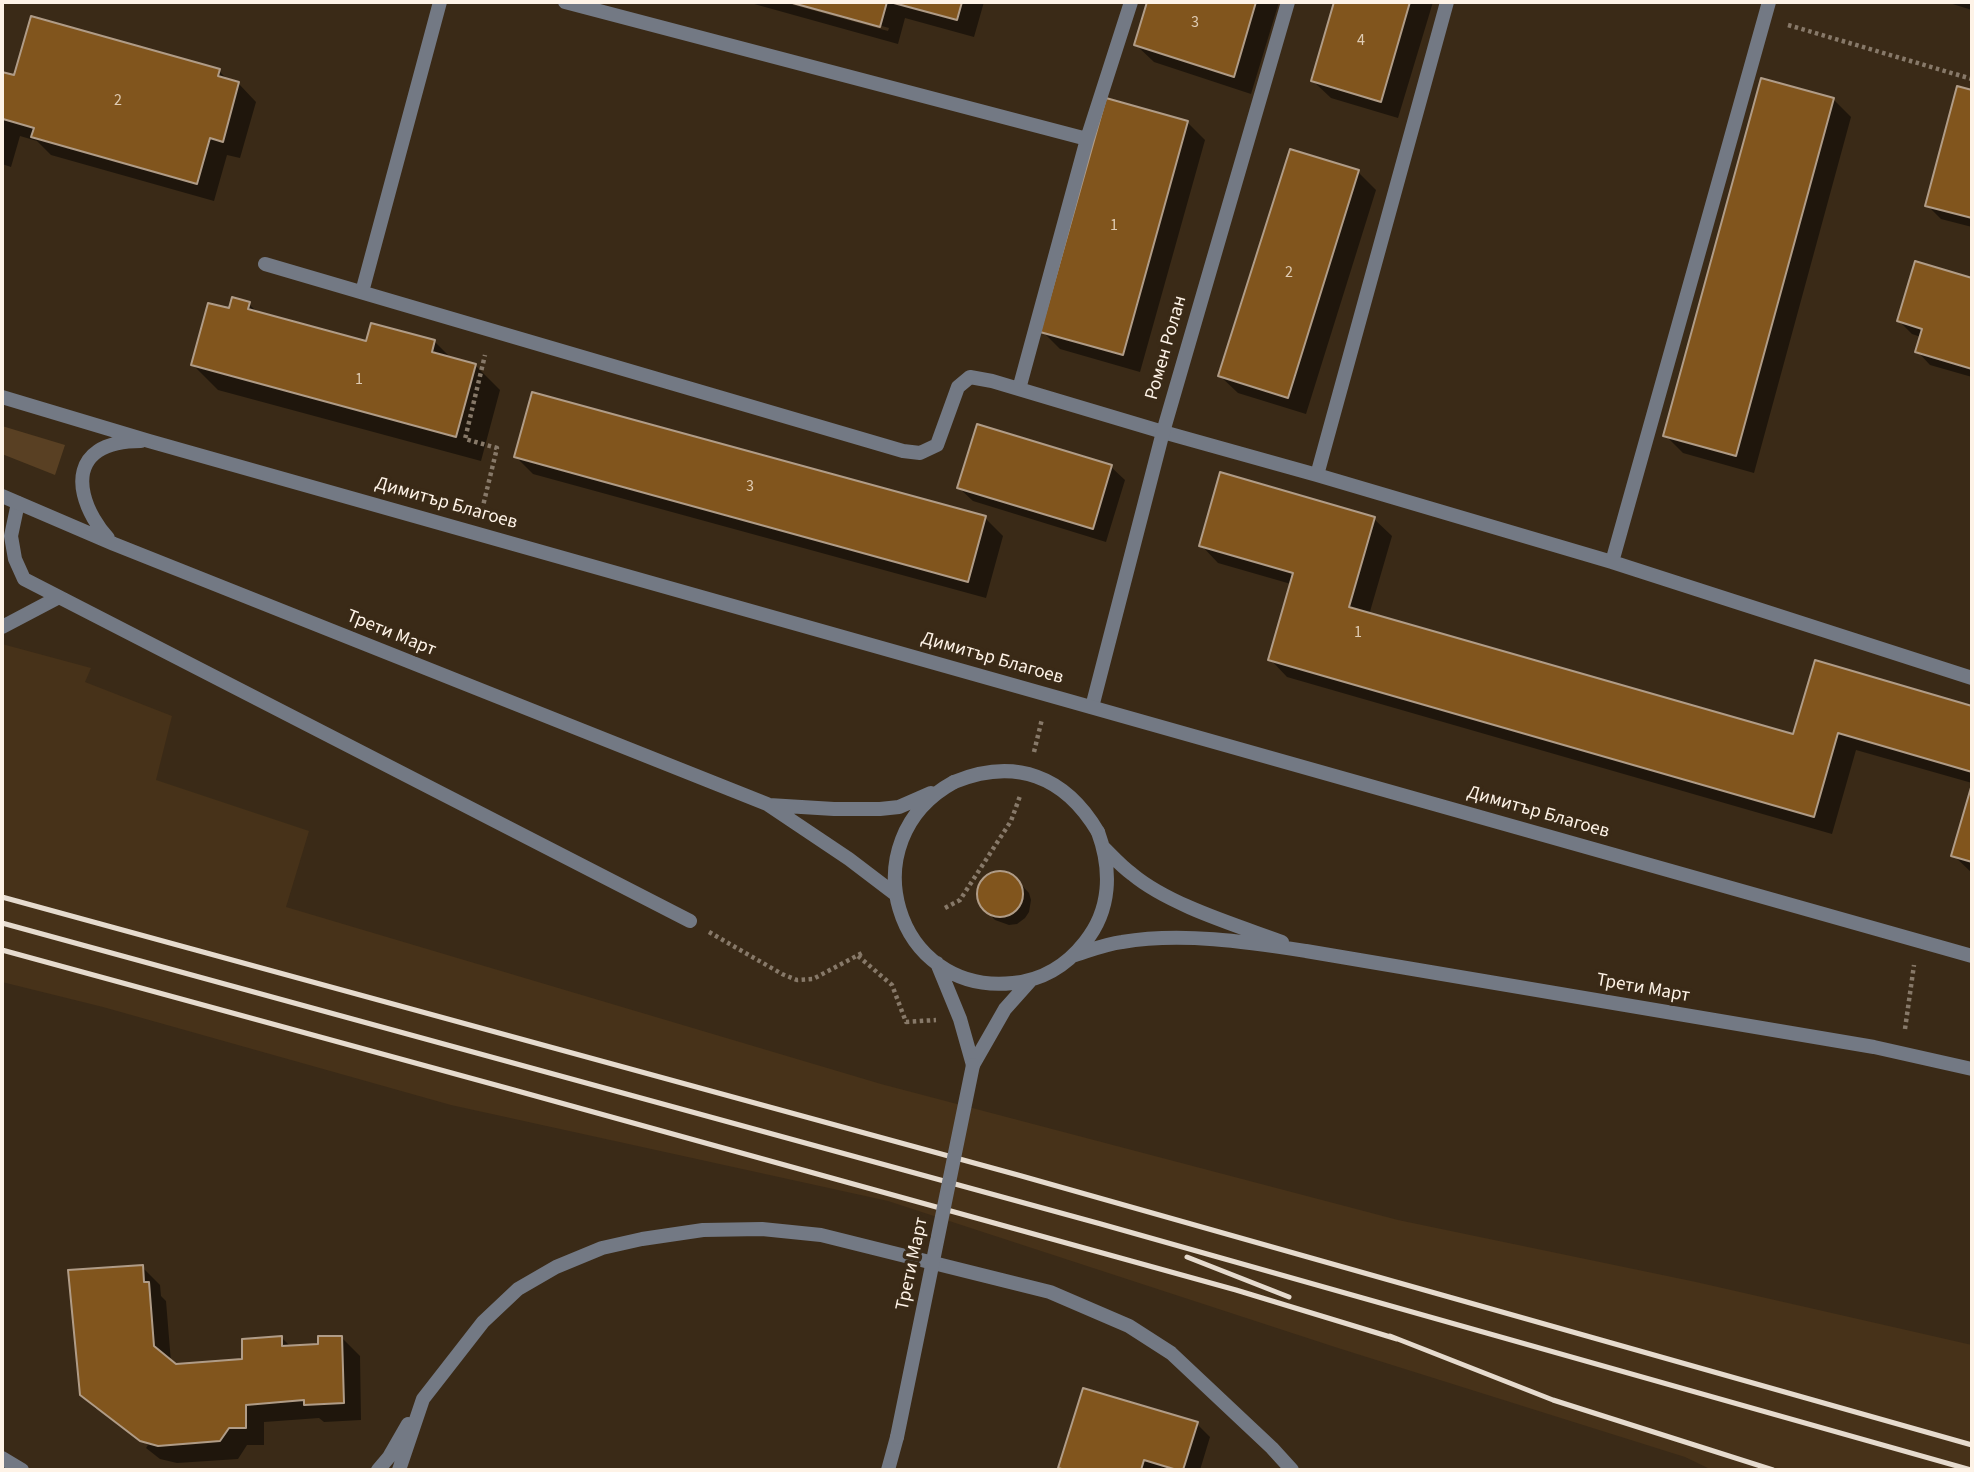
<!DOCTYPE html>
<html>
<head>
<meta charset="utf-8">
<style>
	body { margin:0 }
	#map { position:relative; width:1974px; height:1472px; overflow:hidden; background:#3a2a17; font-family:"Source Sans 3",sans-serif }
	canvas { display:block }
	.frame { position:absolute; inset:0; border:4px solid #fef3e7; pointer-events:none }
</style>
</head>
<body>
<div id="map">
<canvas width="1974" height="1472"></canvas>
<div class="frame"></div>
</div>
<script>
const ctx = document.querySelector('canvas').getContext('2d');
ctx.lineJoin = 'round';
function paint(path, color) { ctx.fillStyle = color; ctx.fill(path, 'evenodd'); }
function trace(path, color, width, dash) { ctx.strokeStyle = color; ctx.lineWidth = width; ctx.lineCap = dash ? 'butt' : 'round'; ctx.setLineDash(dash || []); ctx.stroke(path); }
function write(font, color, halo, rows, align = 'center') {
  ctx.font = font + ' "Source Sans 3",sans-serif'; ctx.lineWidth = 7; ctx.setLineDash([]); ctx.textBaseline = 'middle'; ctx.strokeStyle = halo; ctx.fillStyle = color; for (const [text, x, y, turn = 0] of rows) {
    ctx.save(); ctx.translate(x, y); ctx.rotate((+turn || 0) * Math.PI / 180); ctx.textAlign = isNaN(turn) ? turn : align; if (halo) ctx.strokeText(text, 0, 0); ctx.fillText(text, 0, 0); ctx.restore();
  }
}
const built = new Path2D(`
	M2,644L91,668L85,682L172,716L156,780L309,831L286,907L881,1084L1398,1220L1696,1282L1972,1345V1470H1712L1685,1457L1338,1348L888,1201L451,1105L103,1007L2,982Z`);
const green = new Path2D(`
	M2,426L65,445L55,475L2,454Z`);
const shadow = new Path2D(`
	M747,2H783L888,31L889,28L796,2H984L974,37L905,18L898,44Z
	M1149,2H1279L1251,94L1154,62L1136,45Z
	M1336,2H1433L1398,118L1331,98L1313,81Z
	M1946,2H1972V10Z
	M219,71L229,81L239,84L256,102L240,158L227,155L214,201L51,155L37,141L20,136L11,167L2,164V73L16,77Z
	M1958,88L1972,92V227L1941,219L1927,205Z
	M1834,100L1851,117L1754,473L1683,453L1665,435Z
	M1188,123L1205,140L1140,372L1060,349L1042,331Z
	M1358,172L1376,190L1306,414L1238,393L1220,376Z
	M1916,263L1972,280V377L1930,365L1917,351L1921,337L1912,334L1899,321Z
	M249,304L259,314L367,343L434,341L452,359L475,365L500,390L481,461L218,390L193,365Z
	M516,457L985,518L1003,536L986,598L533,474Z
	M1111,467L1125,480L1106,542L973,501L959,488Z
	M1374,519L1392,536L1369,615L1794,737L1816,663L1972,708V783L1856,750L1832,834L1287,677L1270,659L1291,584L1218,563L1201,545Z
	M1972,790V873L1953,855Z
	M1000,872L1007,873L1014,877L1029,893L1031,900L1029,912L1025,918L1017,924L1009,925L995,920L981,905L978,895L979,888L983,880L988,875Z
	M142,1267L160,1285L161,1296L166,1301L171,1362L175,1366L244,1361L282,1338L291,1347L320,1345L342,1338L360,1356L361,1420L324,1422L319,1418L264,1422V1445H247L238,1459L177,1463L160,1459L146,1448L148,1445L96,1406V1409L81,1394Z
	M1197,1424L1210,1437L1200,1470H1063L1060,1468Z`);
const building = new Path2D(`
	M789,2H887L880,27Z
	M890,2H962L957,20Z
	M1147,2H1256L1234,77L1134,45Z
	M1334,2H1410L1381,102L1311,81Z
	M31,16L220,69L218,76L239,82L223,142L210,138L197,184L31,137L34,128L3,119L2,122V72L14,75Z
	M1761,78L1834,98L1736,456L1663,436Z
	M1957,86L1972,90V218L1925,206Z
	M1106,98L1188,121L1123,355L1040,332Z
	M1290,149L1359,170L1288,398L1218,376Z
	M1915,261L1972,278V369L1915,352L1922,329L1897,321Z
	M232,297L250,302L248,309L366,341L371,323L435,340L432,352L476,364L456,437L191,365L208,303L229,308Z
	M532,392L986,516L968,582L514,457Z
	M977,424L1112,465L1093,529L957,488Z
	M1220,472L1375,517L1349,607L1793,734L1815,660L1972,706V772L1838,733L1814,817L1268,660L1293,573L1199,546Z
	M1972,784V862L1951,856Z
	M977 894a23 23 0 1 1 46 0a23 23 0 1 1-46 0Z
	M143,1265L144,1282H149L154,1346L176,1364L242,1359V1339L282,1336V1346L318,1344V1336H342L344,1403L304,1405V1400L246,1405V1428H229L220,1441L158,1446L140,1441L80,1395L68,1270Z
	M1083,1388L1198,1422L1183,1470H1177L1144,1460L1141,1470H1065L1058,1468Z`);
const path = new Path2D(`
	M1788,25L1972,79
	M482,510L497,448L465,439L485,355
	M1034,752L1042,719
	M945,908L960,900L1011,821L1020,796
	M709,932L782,974L797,980L813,979L864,952
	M858,956L892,985L906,1022L936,1020
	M1905,1029L1914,965`);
const service = new Path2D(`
	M565,2L1087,139
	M265,264L903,451L920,453L937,445L958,387L970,377L992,381L1163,432L1317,475L1612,562L1972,678
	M362,292L440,2
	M1019,389L1087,139L1131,2
	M1317,475L1447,2
	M18,503L11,536L15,559L24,579L690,921
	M1612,562L1769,2
	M2,627L59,597`);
const minor = new Path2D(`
	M1092,707L1163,432L1288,2
	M2,1458L22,1470
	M378,1470L389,1457L408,1424
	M399,1470L423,1399L483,1322L518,1289L556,1267L602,1248L642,1239L703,1230L762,1229L821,1235L1050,1292L1129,1326L1171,1353L1272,1448L1292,1470`);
const tertiary = new Path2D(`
	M2,397L149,441L1972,956
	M2,496L114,544L767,804L849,859L895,894
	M108,538C88,517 67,472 98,451C110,443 127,441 141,441
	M954,782C848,840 895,996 1013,983C1043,980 1067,965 1085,942C1111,910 1112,870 1098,832
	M769,805L834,809H880L899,807L931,793
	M1104,848C1113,857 1122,867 1132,874C1169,905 1236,925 1282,942
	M1075,955C1091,950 1106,944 1122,942C1182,932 1247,942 1306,951L1874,1047L1972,1069
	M937,963L960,1019L973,1065
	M973,1065L1005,1009L1030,981
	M888,1470L897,1437`);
const rail = new Path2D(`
	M2,897L1018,1175L1972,1445
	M2,923L1101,1224L1971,1470
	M2,950L514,1090L1236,1290L1397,1339
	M1187,1257L1289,1297
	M1390,1336L1553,1400L1773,1470`);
const tertiaryBridge = new Path2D(`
	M954,782C1015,757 1065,776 1098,832
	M897,1437L973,1065`);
const numberNames = [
	["3",1195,23],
	["4",1361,41],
	["2",118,101],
	["1",1114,226],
	["2",1289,273],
	["1",359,380],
	["3",750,487],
	["1",1358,633]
];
const streetNames = [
	["Ромен Ролан",1167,348,-74],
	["Димитър Благоев",446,504,16],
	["Трети Март",391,634,22],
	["Димитър Благоев",992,659,16],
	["Димитър Благоев",1538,813,16],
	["Трети Март",1643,989,10],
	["Трети Март",913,1264,-78]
];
paint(built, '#473219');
paint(green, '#594023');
paint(shadow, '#0007');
paint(building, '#81551d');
trace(building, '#b09c87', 2);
trace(path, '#877969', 4.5, [3.5, 3.5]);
trace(service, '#737984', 14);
trace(minor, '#737984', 14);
trace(tertiary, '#737984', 14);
trace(rail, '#e6dbce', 5);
trace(tertiaryBridge, '#737984', 14);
write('16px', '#dfccb4', null, numberNames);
write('19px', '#fef3e7', '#3a2a17', streetNames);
</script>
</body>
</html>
